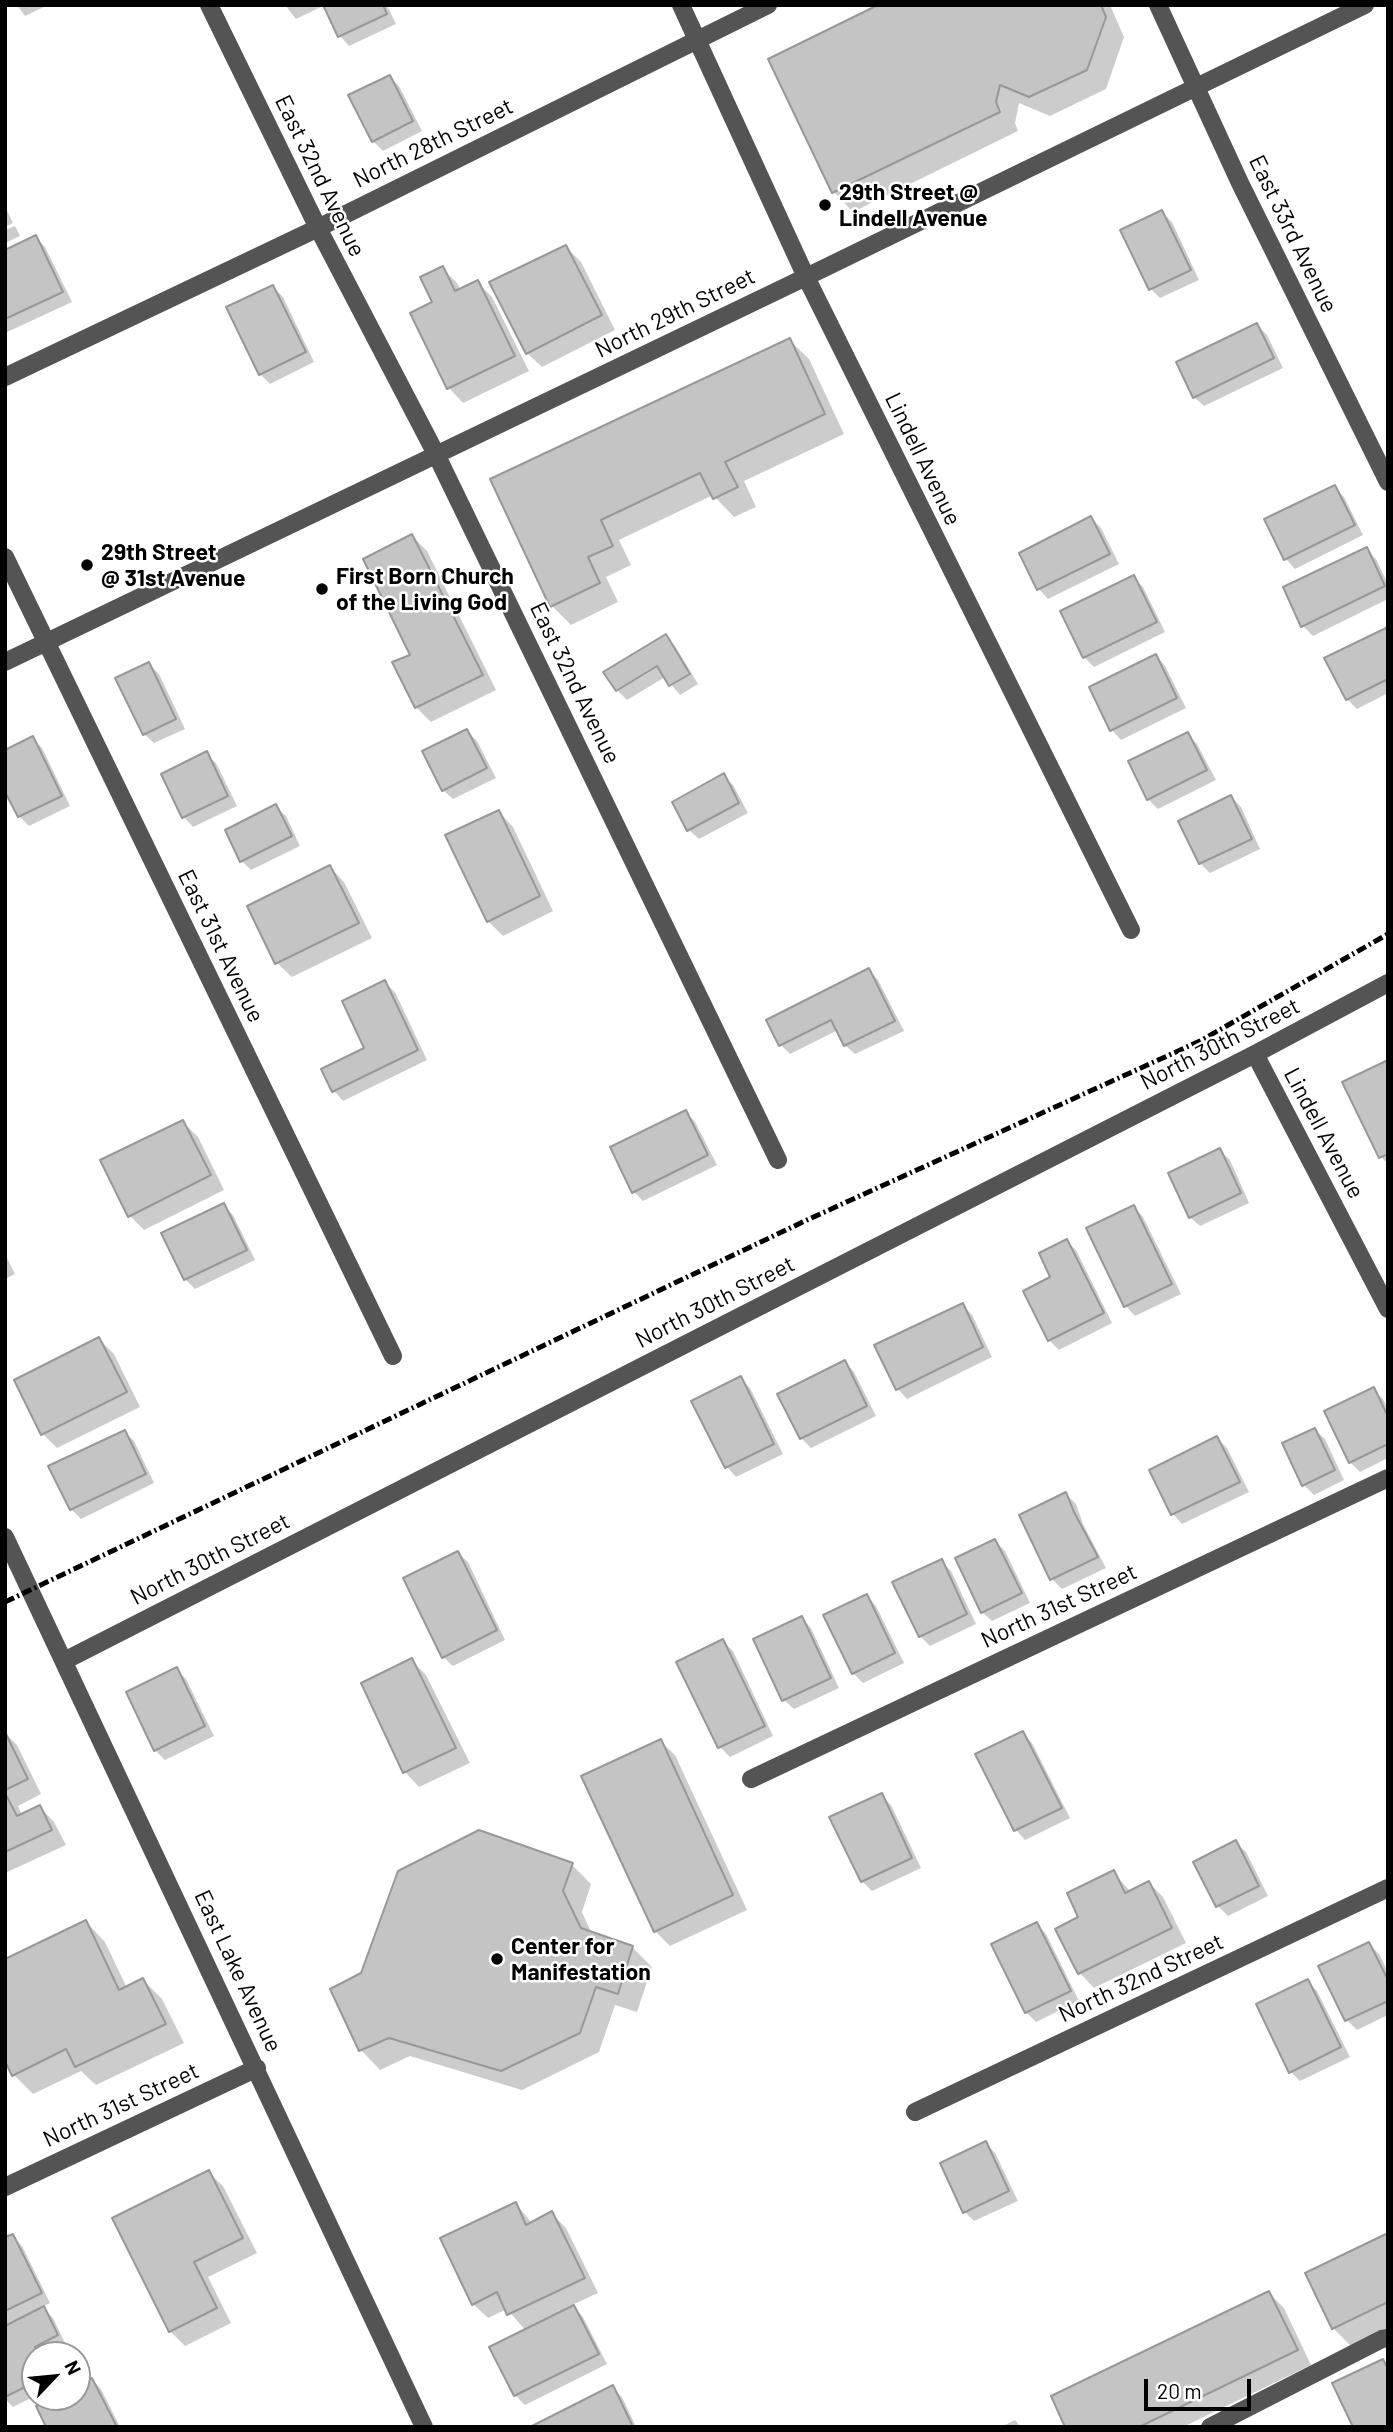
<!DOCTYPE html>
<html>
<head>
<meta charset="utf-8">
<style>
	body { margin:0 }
	#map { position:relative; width:1393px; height:2432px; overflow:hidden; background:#fff; font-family:Barlow,sans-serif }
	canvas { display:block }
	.frame { position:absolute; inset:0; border:7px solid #000; pointer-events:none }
	.north { position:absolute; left:21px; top:2341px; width:70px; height:70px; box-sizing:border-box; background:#fff; border:2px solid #999; border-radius:50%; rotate:64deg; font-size:19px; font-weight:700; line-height:28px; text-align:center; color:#000 }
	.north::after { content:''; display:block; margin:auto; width:24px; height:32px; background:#000; clip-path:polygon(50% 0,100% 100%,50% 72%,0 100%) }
	.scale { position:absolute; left:1144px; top:2379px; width:107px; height:32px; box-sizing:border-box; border:4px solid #000; border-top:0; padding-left:9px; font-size:21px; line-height:24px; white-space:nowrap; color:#000; -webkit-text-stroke:5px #fff; paint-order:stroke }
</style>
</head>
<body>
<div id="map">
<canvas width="1393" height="2432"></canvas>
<div class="frame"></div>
<div class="north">N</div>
<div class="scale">20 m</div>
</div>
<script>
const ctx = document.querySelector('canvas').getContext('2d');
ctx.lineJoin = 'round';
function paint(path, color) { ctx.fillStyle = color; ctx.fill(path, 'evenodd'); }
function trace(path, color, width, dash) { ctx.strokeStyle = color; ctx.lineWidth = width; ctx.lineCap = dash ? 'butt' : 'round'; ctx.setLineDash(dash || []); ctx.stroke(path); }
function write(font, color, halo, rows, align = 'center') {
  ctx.font = font + ' Barlow,sans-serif'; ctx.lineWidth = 5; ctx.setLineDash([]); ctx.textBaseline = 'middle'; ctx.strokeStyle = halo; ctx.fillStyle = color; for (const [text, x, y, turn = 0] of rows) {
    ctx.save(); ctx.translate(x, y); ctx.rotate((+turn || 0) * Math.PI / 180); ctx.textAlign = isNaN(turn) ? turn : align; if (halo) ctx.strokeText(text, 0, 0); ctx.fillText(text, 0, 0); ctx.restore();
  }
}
const shadow = new Path2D(`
	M17,5H48L25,16Z
	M285,5H387L396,24L349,46L340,36L325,5L296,19Z
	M882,5H1110L1124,37L1106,89L1050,116L1019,103L1015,123L1018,131L853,212L834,192L770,60Z
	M390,77L399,86L422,131L383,151L373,141Z
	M5,206L13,223L5,227Z
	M1162,212L1172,222L1199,280L1160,298L1151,289Z
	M15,226L20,236L5,243V230Z
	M36,237L45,247L72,302L5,333V251Z
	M566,247L581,262L615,330L542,367L527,353Z
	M442,268L457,283L461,290L477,282L492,297L529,371L463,403L449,388L435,303Z
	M273,287L283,297L314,362L270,384L260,374Z
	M1257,325L1267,335L1283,368L1204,406L1194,397Z
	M789,340L809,359L844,434L744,481L756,507L734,517L713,495L619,540L631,565L606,577L618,602L571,625L552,606L492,480Z
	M1334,487L1344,497L1363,535L1295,569L1286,559Z
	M1091,518L1101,528L1119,564L1048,599L1039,589L1021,554Z
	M412,536L427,551L496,690L431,722L416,707L395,663L412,655Z
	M1366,549L1376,559L1388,584V599L1313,636L1303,626L1285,588Z
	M1133,577L1143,587L1165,632L1094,667L1084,657Z
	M1388,629V693L1357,709L1347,699Z
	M665,637L675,646L698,684L680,695L665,677L627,700L617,690Z
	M1156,656L1165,666L1186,708L1121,740L1112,730Z
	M149,664L159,674L185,729L154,743L144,734Z
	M467,731L477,741L496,778L453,799L443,790Z
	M1187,734L1197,744L1216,780L1158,809L1148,799Z
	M33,739L42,748L70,806L29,826L19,816Z
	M206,753L216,763L237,806L193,827L184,817L163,774Z
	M723,776L733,785L748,813L699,839L689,830Z
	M1231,797L1241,807L1260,849L1210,873L1200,863L1180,822Z
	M276,807L286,816L300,846L251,870L242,861Z
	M499,812L513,827L553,911L503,936L488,921Z
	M330,867L344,882L372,938L292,977L277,963Z
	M869,970L878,980L904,1031L855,1054L845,1045L838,1030L790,1054L781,1045Z
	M385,983L395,992L427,1060L343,1101L334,1091L367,1048Z
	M1388,1062V1164L1381,1157Z
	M686,1112L695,1122L717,1165L643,1201L634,1192Z
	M183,1122L198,1137L224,1190L144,1230L129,1215Z
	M1220,1150L1230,1160L1249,1203L1200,1226L1190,1217Z
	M223,1205L233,1215L255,1260L195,1289L185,1279L163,1234Z
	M1134,1207L1143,1217L1181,1294L1135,1316L1126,1306L1088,1229Z
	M1067,1241L1076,1250L1112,1323L1059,1350L1049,1340L1052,1278Z
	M5,1254L15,1274L5,1279Z
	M963,1305L972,1315L992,1357L907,1399L898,1389Z
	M99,1339L114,1354L140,1407L57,1448L42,1433Z
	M845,1362L854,1372L876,1416L811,1448L801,1438Z
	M740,1378L750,1388L783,1454L736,1477L727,1467Z
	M1373,1390L1383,1399L1388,1409V1458L1360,1472L1350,1462Z
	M1315,1430L1325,1439L1344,1480L1314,1495L1304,1485Z
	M124,1432L134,1441L154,1483L81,1519L71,1509L51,1467Z
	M1217,1438L1227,1448L1249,1492L1182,1524L1173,1514Z
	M1066,1494L1076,1504L1083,1524L1106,1568L1062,1589L1052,1579L1021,1516Z
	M995,1541L1005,1551L1030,1603L992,1621L982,1612Z
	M458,1553L468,1562L505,1640L453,1666L443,1657Z
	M941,1561L951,1571L976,1624L930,1646L920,1636Z
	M867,1596L876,1606L904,1663L863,1683L853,1673Z
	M802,1618L811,1628L839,1688L794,1709L784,1700Z
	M723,1641L733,1651L773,1736L730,1757L720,1747L679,1663Z
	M411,1660L426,1675L470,1763L419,1787L405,1772L363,1684Z
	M176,1669L186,1679L214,1736L165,1760L155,1750Z
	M5,1733L17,1745L41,1794L18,1806L22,1815L40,1807L54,1822L66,1845L5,1873Z
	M1023,1733L1032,1743L1070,1818L1025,1840L1016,1830L978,1755Z
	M660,1741L675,1755L747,1910L670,1946L655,1931Z
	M881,1795L891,1805L921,1868L872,1891L862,1881Z
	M1236,1843L1246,1852L1268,1896L1228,1916L1218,1906Z
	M572,1865L591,1884L582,1912L592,1934L633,1948L652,1967L637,2012L615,2005L599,2052L522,2090L410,2056L380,2070L361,2050L332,1990Z
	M1113,1872L1131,1892L1149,1883L1163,1897L1186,1943L1094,1988L1080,1973L1058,1929L1081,1918Z
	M86,1922L105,1942L127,1988L143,1980L162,1999L184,2043L96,2085L81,2071L33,2094L14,2075Z
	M1037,1924L1046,1934L1079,2001L1036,2022L1026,2012Z
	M1369,1944L1379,1954L1388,1972V2015L1357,2030L1347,2020L1321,1967Z
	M1307,1981L1317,1991L1350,2057L1300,2081L1291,2072Z
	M986,2143L995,2153L1018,2201L974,2221L965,2212Z
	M208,2172L223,2186L257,2253L208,2277L231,2323L185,2346L170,2331Z
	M516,2204L532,2223L552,2214L566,2228L598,2293L572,2305L583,2317L607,2364L525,2405L515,2395L526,2331L507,2309L488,2318L473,2304Z
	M1388,2235V2330L1352,2347L1333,2328Z
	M12,2236L22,2246L50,2303L42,2307L53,2318L66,2345L47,2355H35V2396L13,2407L5,2399V2239Z
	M1269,2293L1284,2308L1311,2365L1183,2427H1067Z
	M92,2380L101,2389L120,2427H48L57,2397H77V2387Z
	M612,2387L622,2397L636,2427H534Z
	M1015,2420L1021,2427H1001Z`);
const building = new Path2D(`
	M323,5H383L387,14L338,37Z
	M878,5H1101L1106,17L1087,70L1029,97L1000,85L996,102L1000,112L832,193L768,59Z
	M390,75L413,121L372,142L348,95Z
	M1162,210L1191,270L1149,290L1120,230Z
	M36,235L63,292L5,319V250Z
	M566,245L602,315L526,354L489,282Z
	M443,266L455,291L478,280L515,356L447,389L410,313L432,302L420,277Z
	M273,285L306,352L259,375L226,307Z
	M1257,323L1274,358L1193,398L1176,362Z
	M790,338L825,414L725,462L738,487L713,499L700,473L601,520L613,546L588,557L600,583L550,607L490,479Z
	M1335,485L1355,525L1284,560L1264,519Z
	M1091,516L1110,554L1037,590L1019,553Z
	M412,534L483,675L415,708L392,662L410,655L363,559Z
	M1367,547L1385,586L1301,627L1283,587Z
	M1134,575L1157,622L1083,658L1060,611Z
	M1388,627V679L1346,700L1324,658Z
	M666,634L690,674L669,686L657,666L616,691L603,672Z
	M1156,654L1177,698L1110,731L1089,687Z
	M149,662L176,719L143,735L115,678Z
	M467,729L487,768L442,791L422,751Z
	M1188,732L1207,770L1147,800L1128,761Z
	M33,736L62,796L18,817L5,792V750Z
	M207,751L228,796L182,818L161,774Z
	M724,773L739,803L687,831L672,802Z
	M1231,795L1252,839L1199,864L1178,821Z
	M276,804L292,836L240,862L225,830Z
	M499,810L540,896L487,922L445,835Z
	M330,865L359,923L275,964L247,906Z
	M869,968L895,1021L844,1046L831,1020L779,1046L766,1020Z
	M385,980L418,1050L332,1092L321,1069L364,1048L342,1001Z
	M1388,1060V1154L1379,1158L1342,1082Z
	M686,1110L708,1155L632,1193L610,1147Z
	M183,1120L211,1175L128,1217L100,1160Z
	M1220,1148L1241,1193L1189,1218L1168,1173Z
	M224,1203L247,1250L184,1280L161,1233Z
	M1134,1205L1172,1284L1124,1307L1086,1228Z
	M1067,1239L1104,1313L1048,1341L1023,1291L1050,1277L1039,1253Z
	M963,1303L983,1347L896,1390L874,1345Z
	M99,1337L127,1392L41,1435L14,1380Z
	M845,1360L867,1406L800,1439L777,1394Z
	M741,1376L774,1444L725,1468L691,1401Z
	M1374,1387L1388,1417V1444L1349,1463L1324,1411Z
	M1315,1428L1335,1470L1302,1486L1282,1443Z
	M125,1430L146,1474L70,1510L48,1466Z
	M1217,1436L1240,1482L1171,1515L1149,1470Z
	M1066,1492L1074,1512L1098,1557L1050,1580L1019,1515Z
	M995,1539L1022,1593L981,1613L955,1558Z
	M458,1551L497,1630L442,1658L403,1578Z
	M942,1559L967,1614L919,1637L892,1582Z
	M867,1594L895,1653L852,1674L823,1615Z
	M802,1616L831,1678L782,1701L753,1639Z
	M723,1639L765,1726L718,1748L676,1662Z
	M412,1658L456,1748L403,1773L361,1683Z
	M177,1667L205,1726L154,1751L126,1692Z
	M1023,1731L1062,1808L1014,1831L975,1754Z
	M5,1732L28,1779L5,1790Z
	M661,1739L733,1895L654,1932L581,1776Z
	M5,1793L17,1816L40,1805L52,1830L5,1852Z
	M882,1793L912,1858L861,1882L829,1817Z
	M479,1830L573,1863L563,1891L581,1928L633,1946L618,1994L596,1987L580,2033L501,2071L389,2038L359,2051L330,1989L361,1973L398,1871Z
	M1236,1840L1259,1886L1216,1907L1193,1862Z
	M1114,1870L1125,1893L1149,1881L1172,1928L1078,1974L1055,1929L1078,1917L1067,1893Z
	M86,1920L119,1990L143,1978L166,2024L75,2067L66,2049L12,2076L5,2061V1959Z
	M1037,1922L1071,1991L1025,2013L991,1944Z
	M1369,1942L1388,1980V2001L1345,2021L1318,1966Z
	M1308,1979L1341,2047L1289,2073L1256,2004Z
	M986,2141L1009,2191L963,2213L940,2163Z
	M209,2170L243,2238L194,2262L217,2308L169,2332L112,2218Z
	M516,2202L526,2225L552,2211L585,2278L507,2315L497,2292L472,2305L440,2238Z
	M1388,2233V2302L1332,2329L1305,2273Z
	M13,2234L42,2293L5,2311V2237Z
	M1269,2291L1298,2350L1139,2427H1065L1051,2396Z
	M574,2305L599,2354L514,2396L489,2347Z
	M44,2306L58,2335L35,2347L39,2355H35V2382L5,2397V2326Z
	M1383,2359L1388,2369V2427H1353L1332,2383Z
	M92,2378L117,2427H46L36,2406L53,2397H77V2385Z
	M613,2385L633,2427H530Z`);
const minor = new Path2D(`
	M209,5L318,228L436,454L778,1160
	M681,5L806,277L1131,930
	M1158,5L1240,183L1388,482
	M5,377L318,228L768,5
	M5,557L393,1356
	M5,662L806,277L1365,5
	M1255,1054L1388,1309
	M5,1537L424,2427
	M64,1661L1255,1054L1388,983
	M751,1779L1388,1478
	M915,2112L1388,1888
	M5,2187L257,2068
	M1210,2427L1382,2339L1388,2338`);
const rail = new Path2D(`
	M5,1602L807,1220L1200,1041L1388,934`);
const markers = [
	[825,205,7,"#000"],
	[87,565,7,"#000"],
	[322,589,7,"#000"],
	[497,1959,7,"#000"]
];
const streetNames = [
	["North 28th Street",433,143,-26],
	["East 32nd Avenue",320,176,64],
	["East 33rd Avenue",1293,234,64],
	["North 29th Street",675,313,-26],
	["Lindell Avenue",923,459,64],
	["East 32nd Avenue",575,683,64],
	["East 31st Avenue",221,946,64],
	["North 30th Street",1220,1044,-27],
	["Lindell Avenue",1324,1133,62],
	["North 30th Street",715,1302,-27],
	["North 30th Street",210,1559,-27],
	["North 31st Street",1059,1606,-25],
	["East Lake Avenue",238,1971,65],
	["North 32nd Street",1141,1978,-25],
	["North 31st Street",121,2105,-25]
];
const poiNames = [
	["29th Street @",839,192],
	["Lindell Avenue",839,218],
	["29th Street",101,552],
	["@ 31st Avenue",101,578],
	["First Born Church",336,576],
	["of the Living God",336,602],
	["Center for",511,1946],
	["Manifestation",511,1972]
];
paint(shadow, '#0003');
paint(building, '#c4c4c4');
trace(building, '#989898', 2);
trace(minor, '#545454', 18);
trace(rail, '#000', 5, [10, 3.5, 2, 3.5]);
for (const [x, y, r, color] of markers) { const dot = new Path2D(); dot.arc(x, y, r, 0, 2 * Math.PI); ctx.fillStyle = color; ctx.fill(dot); trace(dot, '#fff', 2.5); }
write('23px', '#000', '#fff', streetNames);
write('bold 23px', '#000', '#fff', poiNames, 'left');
</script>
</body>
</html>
